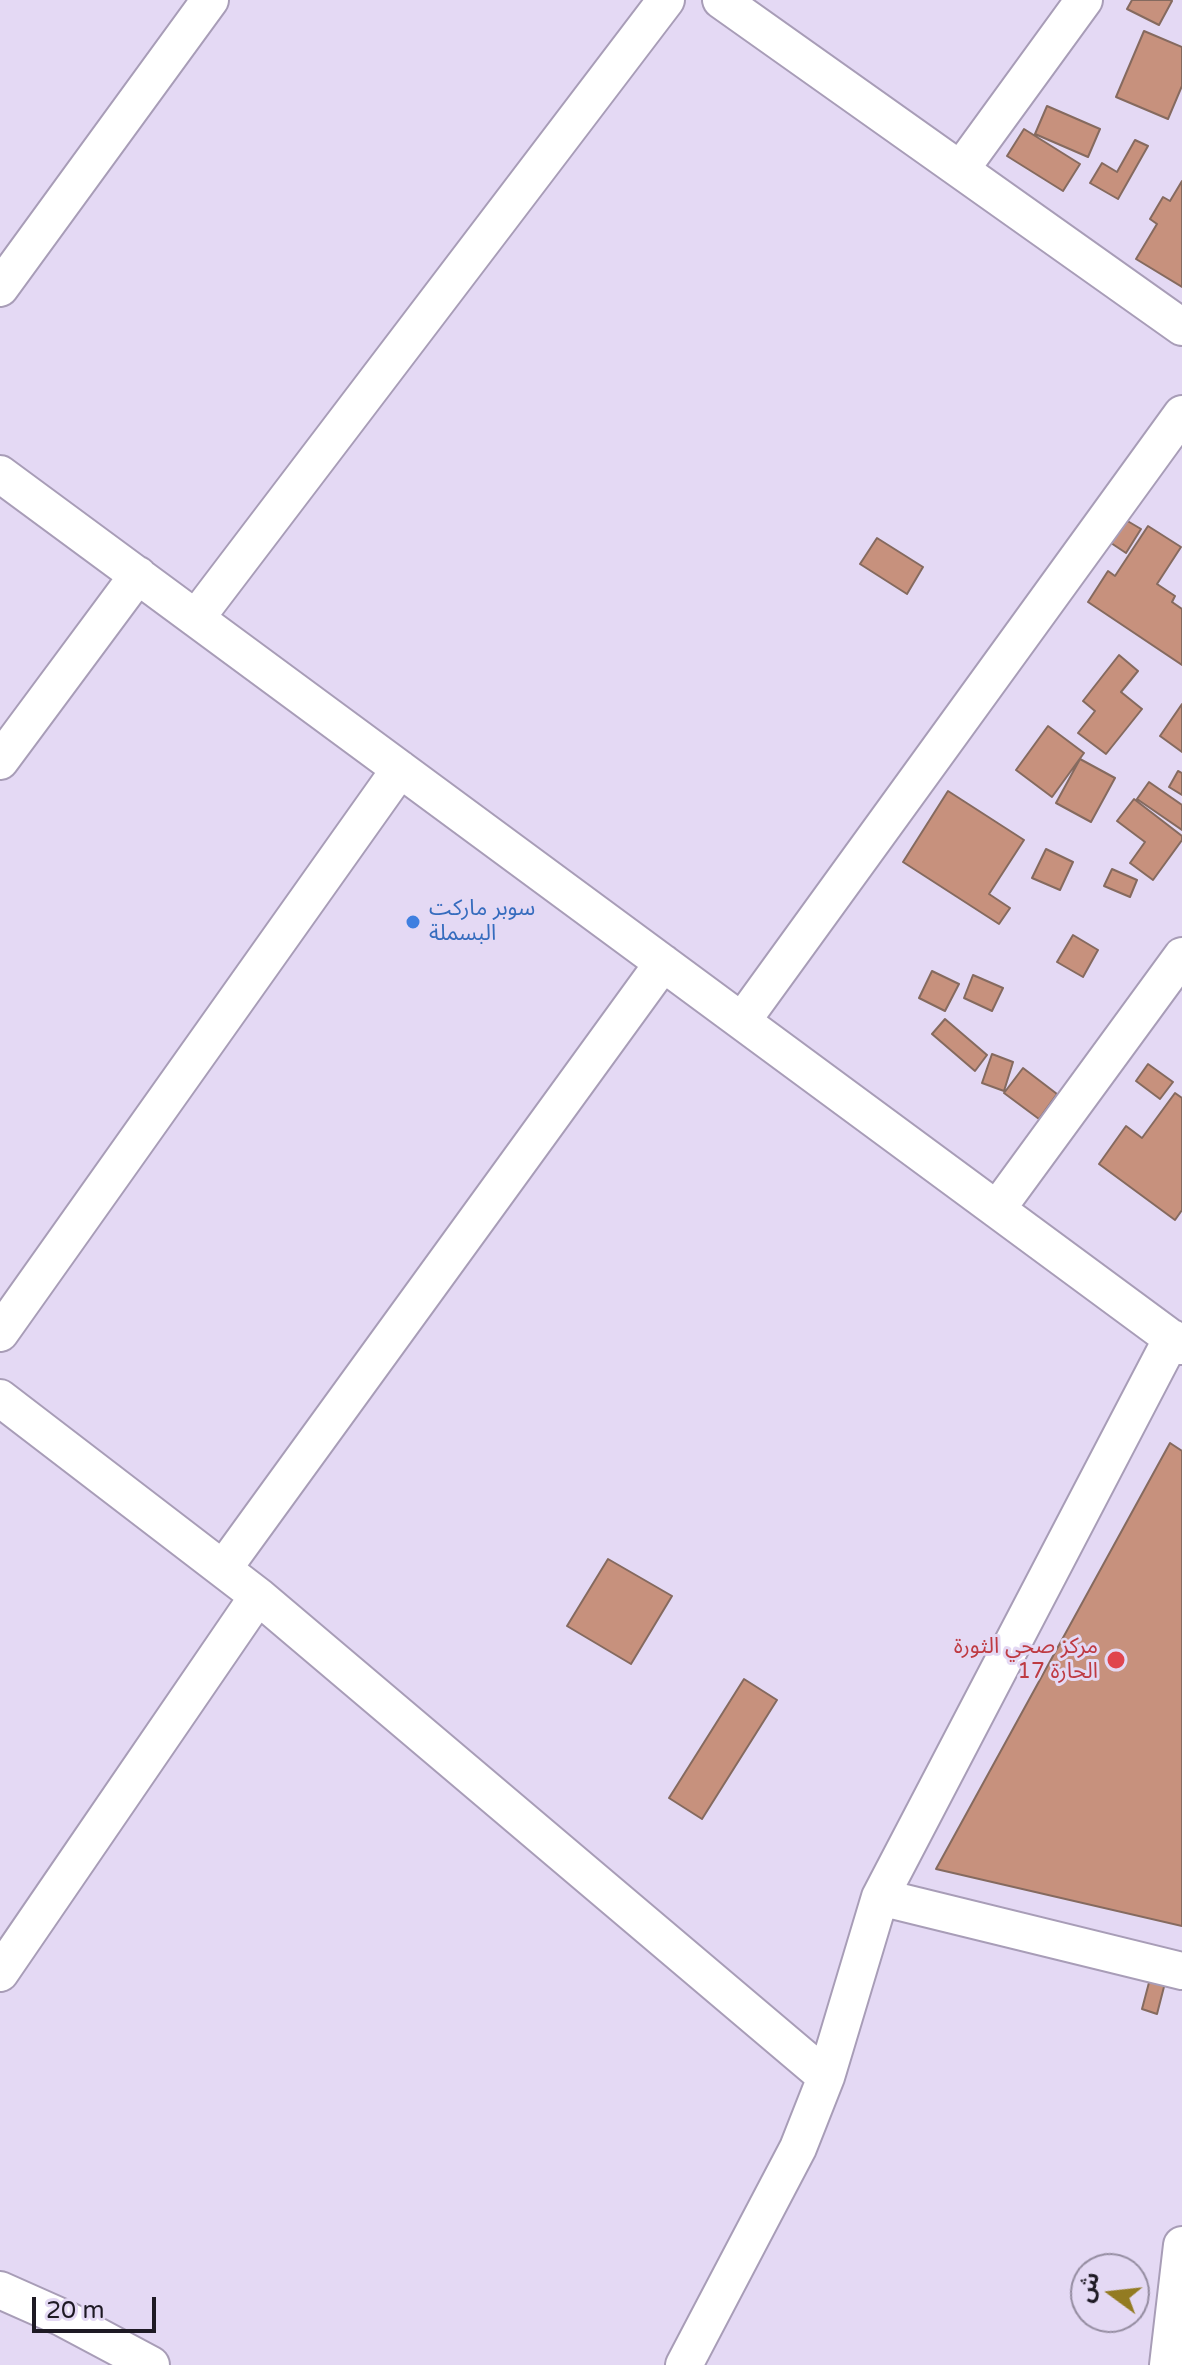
<!DOCTYPE html>
<html>
<head>
<meta charset="utf-8">
<style>
	body { margin:0 }
	#map { position:relative; width:1182px; height:2365px; overflow:hidden; background:#e4d9f4; font-family:"Varela Round","Noto Sans Arabic",sans-serif }
	canvas { display:block }
	.north { position:absolute; left:1070px; top:2253px; width:80px; height:80px; box-sizing:border-box; background:#e4d9f4; border:2px solid #958da1; border-radius:50%; rotate:285deg; font-size:22px; font-weight:700; line-height:32px; text-align:center; color:#1e1a24 }
	.north::after { content:''; display:block; margin:auto; width:28px; height:36px; background:#937b22; clip-path:polygon(50% 0,100% 100%,50% 72%,0 100%) }
	.scale { position:absolute; left:32px; top:2297px; width:124px; height:36px; box-sizing:border-box; border:4px solid #1e1a24; border-top:0; padding-left:10px; font-size:24px; line-height:28px; white-space:nowrap; color:#1e1a24; -webkit-text-stroke:6px #e4d9f4; paint-order:stroke }
</style>
</head>
<body>
<div id="map">
<canvas width="1182" height="2365"></canvas>
<div class="north">ش</div>
<div class="scale">20 m</div>
</div>
<script>
const ctx = document.querySelector('canvas').getContext('2d');
ctx.lineJoin = 'round';
function paint(path, color) { ctx.fillStyle = color; ctx.fill(path, 'evenodd'); }
function trace(path, color, width, dash) { ctx.strokeStyle = color; ctx.lineWidth = width; ctx.lineCap = dash ? 'butt' : 'round'; ctx.setLineDash(dash || []); ctx.stroke(path); }
function write(font, color, halo, rows, align = 'center') {
  ctx.font = font + ' "Varela Round","Noto Sans Arabic",sans-serif'; ctx.lineWidth = 6; ctx.setLineDash([]); ctx.textBaseline = 'middle'; ctx.strokeStyle = halo; ctx.fillStyle = color; for (const [text, x, y, turn = 0] of rows) {
    ctx.save(); ctx.translate(x, y); ctx.rotate((+turn || 0) * Math.PI / 180); ctx.textAlign = isNaN(turn) ? turn : align; if (halo) ctx.strokeText(text, 0, 0); ctx.fillText(text, 0, 0); ctx.restore();
  }
}
const building = new Path2D(`
	M1132,0H1170L1172,1L1159,25L1127,9Z
	M1144,31L1182,47V86L1168,119L1116,97Z
	M1047,106L1100,129L1088,157L1035,134Z
	M1024,129L1080,164L1063,191L1007,156Z
	M1135,140L1148,146L1118,199L1090,183L1102,163L1117,172Z
	M1182,181V287L1136,259L1157,224L1150,219L1163,197L1170,201Z
	M1119,516L1141,529L1126,553L1105,539Z
	M1148,526L1181,547L1157,584L1175,596L1172,602L1182,609V665L1088,602L1108,571L1115,576Z
	M877,538L923,567L907,594L860,564Z
	M1119,655L1138,671L1121,692L1142,709L1106,754L1078,733L1095,711L1083,701Z
	M1182,704V752L1160,736Z
	M1048,726L1084,753L1052,797L1016,770Z
	M1080,759L1115,778L1091,822L1056,803Z
	M1178,771L1182,773V795L1169,787Z
	M1149,782L1182,805V830L1137,799Z
	M948,791L1024,840L989,894L1010,908L999,924L903,862Z
	M1134,799L1182,836V840L1153,880L1130,863L1145,842L1117,821Z
	M1046,849L1073,862L1060,890L1032,878Z
	M1112,869L1137,880L1130,897L1104,886Z
	M1073,935L1098,950L1083,977L1057,962Z
	M932,971L959,984L945,1011L919,998Z
	M973,975L1003,988L992,1011L964,998Z
	M945,1019L987,1055L975,1071L932,1034Z
	M992,1054L1013,1062L1004,1091L982,1083Z
	M1148,1064L1173,1082L1160,1099L1136,1081Z
	M1023,1068L1057,1094L1039,1119L1004,1093Z
	M1175,1093L1182,1098V1210L1175,1220L1099,1164L1126,1126L1142,1138Z
	M1170,1443L1182,1451V1926L936,1869Z
	M608,1559L672,1596L631,1664L567,1626Z
	M744,1679L777,1700L702,1819L669,1798Z
	M1151,1975L1166,1979L1157,2014L1142,2009Z`);
const street = new Path2D(`
	M721,0L1182,327
	M961,169L1084,0
	M0,288L210,0
	M0,474L1182,1346
	M196,618L666,0
	M0,761L138,575
	M742,1021L1182,414
	M997,1209L1182,956
	M0,1333L400,769
	M0,1398L258,1596L826,2077
	M223,1569L663,963
	M880,1897L1182,1971
	M0,1973L258,1596
	M0,2290L63,2318L151,2365
	M684,2365L798,2148L826,2077L880,1897L1172,1338
	M1168,2365L1182,2245`);
const markers = [
	[413,922,8,"#3f7fe0"],
	[1116,1660,10,"#e0444e"]
];
const shopNames = [
	["سوبر ماركت",429,909],
	["البسملة",429,934]
];
const healthNames = [
	["مركز صحي الثورة",1098,1647],
	["الحارة 17",1098,1672]
];
paint(building, '#c7917d');
trace(building, '#856a5f', 2);
trace(street, '#a89db7', 40);
trace(street, '#fff', 36);
for (const [x, y, r, color] of markers) { const dot = new Path2D(); dot.arc(x, y, r, 0, 2 * Math.PI); ctx.fillStyle = color; ctx.fill(dot); trace(dot, '#e4d9f4', 3); }
write('22px', '#366cbe', '#e4d9f4', shopNames, 'left');
write('22px', '#be3a42', '#e4d9f4', healthNames, 'right');
</script>
</body>
</html>
